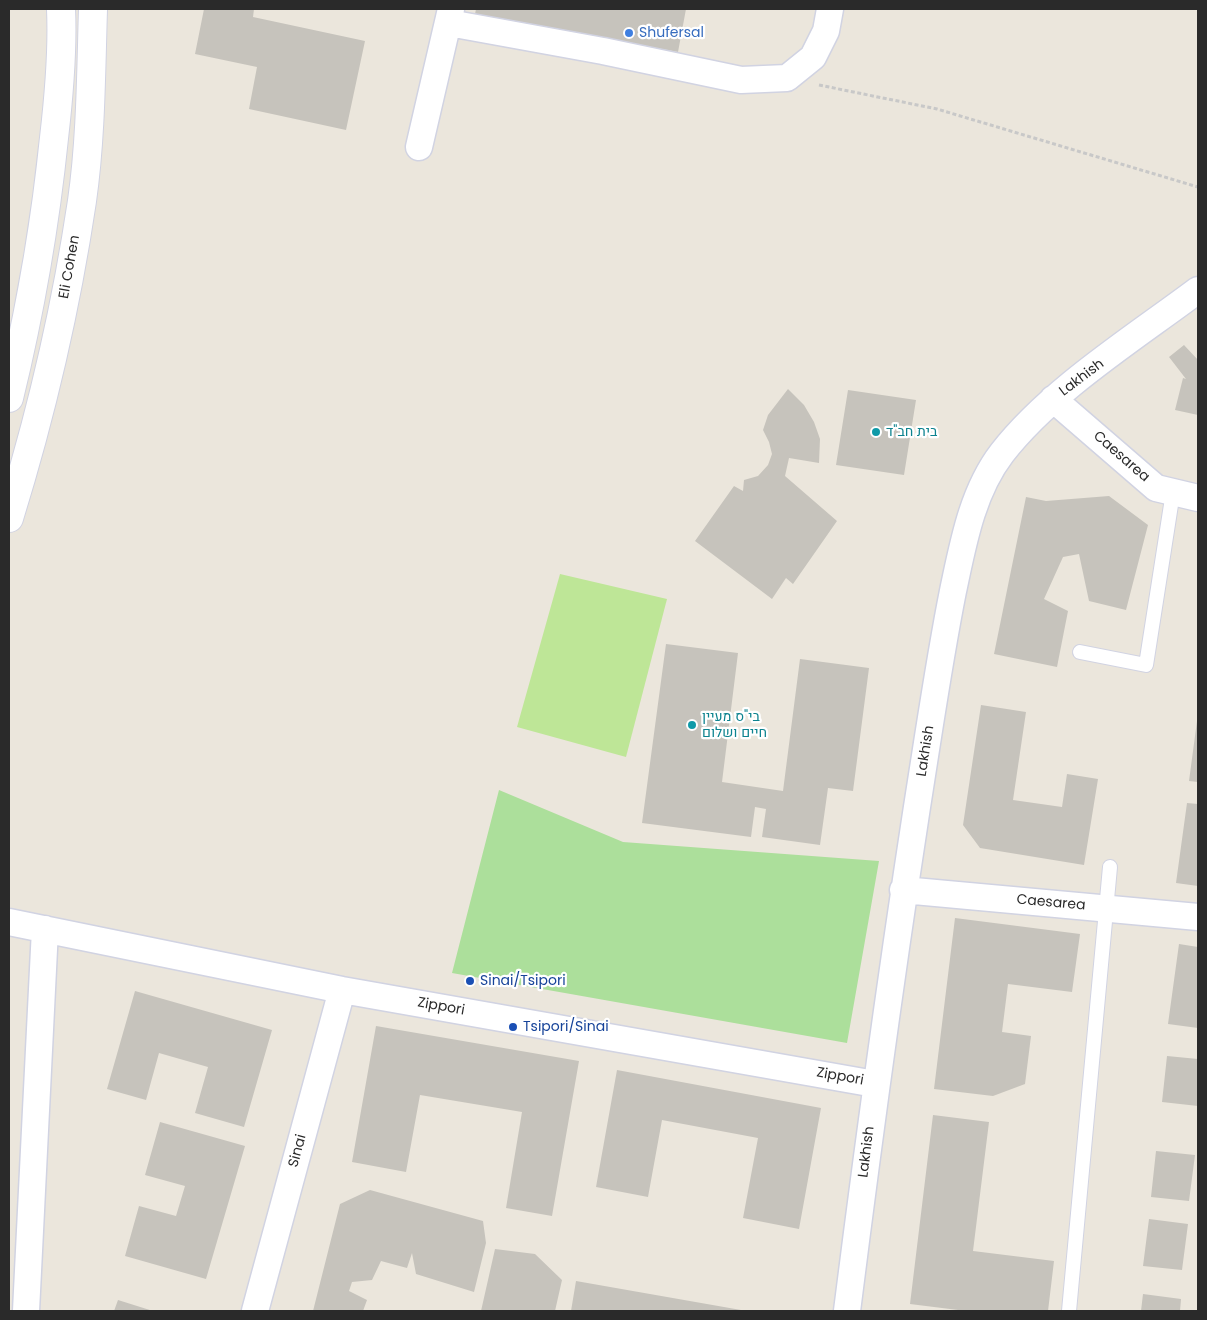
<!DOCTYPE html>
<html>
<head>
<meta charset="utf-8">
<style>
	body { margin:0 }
	#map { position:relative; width:1207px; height:1320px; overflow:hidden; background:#ebe6dc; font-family:Poppins,sans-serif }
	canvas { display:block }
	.frame { position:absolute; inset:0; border:10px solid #2a2a2a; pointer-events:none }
</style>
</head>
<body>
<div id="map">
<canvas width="1207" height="1320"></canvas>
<div class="frame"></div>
</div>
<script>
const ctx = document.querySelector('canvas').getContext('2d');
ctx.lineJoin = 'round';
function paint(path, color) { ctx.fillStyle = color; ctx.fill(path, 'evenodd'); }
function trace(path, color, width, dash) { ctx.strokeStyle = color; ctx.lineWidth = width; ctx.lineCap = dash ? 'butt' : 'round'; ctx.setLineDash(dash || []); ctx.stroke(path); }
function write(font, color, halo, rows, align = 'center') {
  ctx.font = font + ' Poppins,Heebo,sans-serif'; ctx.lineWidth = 4.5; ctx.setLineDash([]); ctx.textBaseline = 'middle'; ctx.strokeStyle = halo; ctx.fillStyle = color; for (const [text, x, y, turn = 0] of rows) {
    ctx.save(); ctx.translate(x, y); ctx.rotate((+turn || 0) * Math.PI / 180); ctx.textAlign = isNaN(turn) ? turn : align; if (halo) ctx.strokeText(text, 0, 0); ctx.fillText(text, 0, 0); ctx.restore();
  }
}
const green = new Path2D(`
	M499,790L623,842L879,861L847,1043L452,973Z`);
const pitch = new Path2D(`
	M560,574L667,599L626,757L517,727Z`);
const building = new Path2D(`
	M204,9H254L253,17L365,41L346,130L249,109L257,67L195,54Z
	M476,9H686L678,52L475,14Z
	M1184,345L1198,360V415L1175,410L1183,378L1186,379L1169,357Z
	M788,389L804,405L814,422L820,439L819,463L789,458L785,476L837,521L793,584L786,578L772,599L695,541L734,486L743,491L744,480L758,476L768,465L772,454L769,442L763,430L768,415Z
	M848,390L916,400L904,475L836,465Z
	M1109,496L1148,525L1126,610L1089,601L1079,554L1063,557L1044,599L1068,611L1057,667L994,654L1026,497L1046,501Z
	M666,644L738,653L722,782L783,791L800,659L869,668L853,791L828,788L820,845L762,837L766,809L755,807L751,837L642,823Z
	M981,705L1026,712L1013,800L1062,807L1067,774L1098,779L1084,865L980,848L963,825Z
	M1197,721H1198V782L1189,781Z
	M1187,803L1198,804V886L1176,883Z
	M955,918L1080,934L1072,992L1008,984L1002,1032L1031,1036L1025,1084L993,1096L934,1089Z
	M1179,944L1198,947V1028L1168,1024Z
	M135,991L272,1030L244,1127L195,1113L208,1067L159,1053L146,1100L107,1089Z
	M376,1026L579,1061L552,1216L506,1208L522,1112L420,1095L406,1172L352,1162Z
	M1167,1056L1198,1059V1106L1162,1102Z
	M617,1070L821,1108L799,1229L743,1218L758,1138L662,1120L648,1197L596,1187Z
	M933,1115L989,1122L973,1251L1054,1261L1048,1311H966L910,1304Z
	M160,1122L245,1146L206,1279L125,1256L139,1206L176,1216L185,1186L145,1175Z
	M1156,1151L1195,1155L1189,1201L1151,1197Z
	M370,1190L483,1221L486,1243L474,1292L416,1274L412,1253L407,1268L381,1261L372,1280L352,1282L349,1291L367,1300L363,1311H313L340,1204Z
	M1149,1219L1188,1224L1182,1270L1143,1266Z
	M495,1249L535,1254L562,1280L555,1311H481Z
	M576,1281L741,1310V1311H571Z
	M1143,1294L1181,1299L1180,1311H1141Z
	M118,1300L153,1311H114Z`);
const path = new Path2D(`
	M819,85L937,109L1198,187`);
const service = new Path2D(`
	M1080,652L1146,665L1173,492
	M1069,1311L1110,867`);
const minor = new Path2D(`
	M449,23L603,51L741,80L787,78L813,57L826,31L830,9
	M419,147L451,9
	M1053,399L1156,488L1198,498
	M903,890L1198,917
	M9,922L342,990L875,1084
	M26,1311L45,929
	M255,1311L342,990
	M847,1311C871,1121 897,932 927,743C935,692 943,641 953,591C963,544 972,492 1002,453C1051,390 1134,338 1198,290`);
const tertiary = new Path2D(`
	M9,398C30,312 45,226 54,138C59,95 63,52 61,9
	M9,518C41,415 66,308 82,201C91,138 91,73 93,9`);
const markers = [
	[629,33,5,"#3f7fe0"],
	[876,432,5,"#0f9aa8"],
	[692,725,5,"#0f9aa8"],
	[470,981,5,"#1a4fb4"],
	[513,1027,5,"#1a4fb4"]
];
const shopNames = [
	["Shufersal",639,33]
];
const streetNames = [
	["Eli Cohen",70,267,-80],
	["Lakhish",1082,378,-37],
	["Caesarea",1121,457,41],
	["Lakhish",926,751,-81],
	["Caesarea",1051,903,5],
	["Zippori",441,1007,10],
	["Zippori",840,1077,10],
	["Sinai",298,1151,-75],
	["Lakhish",867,1152,-83]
];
const cultureNames = [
	["בית חב\"ד",886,432],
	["בי\"ס מעיין",702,717],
	["חיים ושלום",702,733]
];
const transitNames = [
	["Sinai/Tsipori",480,981],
	["Tsipori/Sinai",523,1027]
];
paint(green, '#acdf9b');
paint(pitch, '#bee697');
paint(building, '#c6c3bc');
trace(service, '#d1d3e2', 16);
trace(minor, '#d1d3e2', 29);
trace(tertiary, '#d1d3e2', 30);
trace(path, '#c8c8c8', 3, [4, 2.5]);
trace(service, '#fff', 14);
trace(minor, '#fff', 26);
trace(tertiary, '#fff', 28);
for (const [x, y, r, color] of markers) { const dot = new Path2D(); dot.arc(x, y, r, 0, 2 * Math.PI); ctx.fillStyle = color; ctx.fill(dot); trace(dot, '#fff', 2); }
write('14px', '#366cbe', '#fff', shopNames, 'left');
write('14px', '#2a2a2a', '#fff', streetNames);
write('14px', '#0d838f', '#fff', cultureNames, 'left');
write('14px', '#164399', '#fff', transitNames, 'left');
</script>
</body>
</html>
